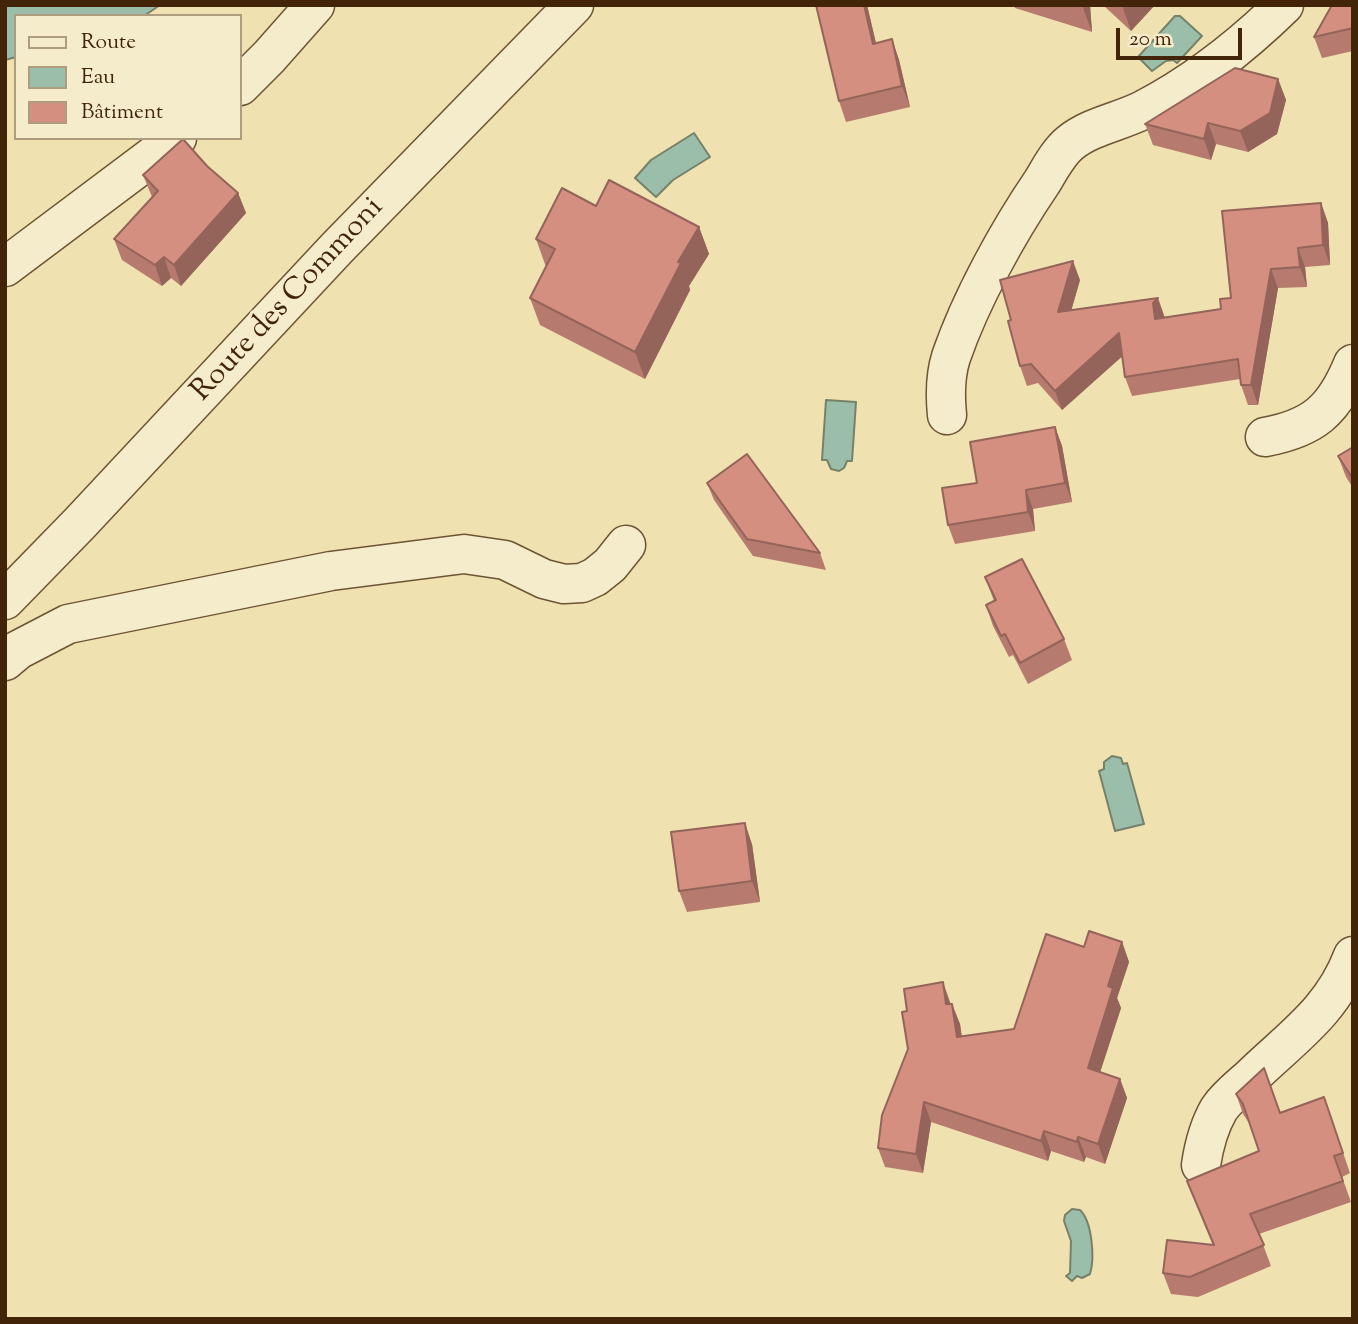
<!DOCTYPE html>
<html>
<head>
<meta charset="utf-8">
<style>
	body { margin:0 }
	#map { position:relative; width:1358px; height:1324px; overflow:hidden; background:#efe1b0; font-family:"Sorts Mill Goudy",serif }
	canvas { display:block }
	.frame { position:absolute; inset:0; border:7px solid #422509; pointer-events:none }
	.legend { position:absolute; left:14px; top:14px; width:228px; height:126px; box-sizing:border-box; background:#f5eccc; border:2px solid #ad9c7e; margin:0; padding:9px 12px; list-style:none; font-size:21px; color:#422509 }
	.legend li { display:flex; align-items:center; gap:14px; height:35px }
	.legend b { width:35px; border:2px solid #ad9c7e }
	.scale { position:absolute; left:1116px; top:28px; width:126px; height:32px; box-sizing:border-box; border:4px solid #422509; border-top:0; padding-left:9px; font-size:21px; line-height:24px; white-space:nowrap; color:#422509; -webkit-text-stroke:5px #f5eccc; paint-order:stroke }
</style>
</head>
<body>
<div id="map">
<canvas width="1358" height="1324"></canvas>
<div class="frame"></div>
<ul class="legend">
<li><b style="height:9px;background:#f5eccc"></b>Route</li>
<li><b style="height:19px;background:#9abeaa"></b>Eau</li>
<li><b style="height:19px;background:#d48f80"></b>Bâtiment</li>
</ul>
<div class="scale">20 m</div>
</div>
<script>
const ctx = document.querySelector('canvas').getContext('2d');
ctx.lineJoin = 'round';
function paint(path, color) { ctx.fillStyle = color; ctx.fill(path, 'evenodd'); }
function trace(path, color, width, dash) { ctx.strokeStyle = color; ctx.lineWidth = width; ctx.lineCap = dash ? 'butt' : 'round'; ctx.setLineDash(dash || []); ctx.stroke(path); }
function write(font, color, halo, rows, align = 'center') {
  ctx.font = font + ' "Sorts Mill Goudy",serif'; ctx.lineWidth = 6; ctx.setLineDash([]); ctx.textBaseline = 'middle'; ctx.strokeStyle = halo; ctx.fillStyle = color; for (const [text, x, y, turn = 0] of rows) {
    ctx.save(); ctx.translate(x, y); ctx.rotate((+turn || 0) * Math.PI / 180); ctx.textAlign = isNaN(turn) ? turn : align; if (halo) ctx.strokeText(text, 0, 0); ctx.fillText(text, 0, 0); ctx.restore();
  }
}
const water = new Path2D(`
	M5,5H160L144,16H16V57L5,60Z
	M1175,16H1180L1202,36L1177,63L1173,60L1166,61L1152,71L1138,57Z
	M694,133L710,157L673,180L656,197L635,178L651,160Z
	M826,400L856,402L852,461H847L844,468L839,471L831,469L827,460H822Z
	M1112,756L1121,758L1123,764L1127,763L1144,824L1115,831L1099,771L1104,769V762Z
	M1072,1209L1080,1210C1092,1221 1095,1258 1090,1274L1082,1278L1077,1276L1072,1281L1066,1276L1070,1273L1071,1241L1064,1221L1065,1215Z`);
const minor = new Path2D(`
	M240,86L269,57L315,5
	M5,267L177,138
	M947,415C945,395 945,376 951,357C971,299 1008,232 1042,182C1050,169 1058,153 1070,143C1091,126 1119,122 1143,110C1195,83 1242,46 1284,5
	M1265,437C1314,428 1334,410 1353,364
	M5,600L80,523L337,248L574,5
	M5,661L18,650L68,624L331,571L464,554L505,560L544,579L564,584L582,583L595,577L610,565L626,545
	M1201,1165C1204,1145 1209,1126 1219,1109C1227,1097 1240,1087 1250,1078C1291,1038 1332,1012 1353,956`);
const wall = new Path2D(`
	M867,5L876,43L892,39L899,60L910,107L846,122L839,101Z
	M1014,5H1090L1092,32L1015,8Z
	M1103,5H1155L1131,31Z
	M1353,5V51L1322,58L1314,37Z
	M1278,79L1286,100L1277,134L1248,152L1216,144L1211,160L1153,145L1145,124Z
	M207,166L238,193L246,213L181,286L171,278L162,286L122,260L114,239L152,197L143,175Z
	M1321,203L1328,223L1330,265L1305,267L1307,287L1278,288L1258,405H1248L1241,385L1240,379L1132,396L1125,377L1122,356L1062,410L1038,383L1027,386L1020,366L1011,320L1080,280L1071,311L1165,317L1221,309Z
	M596,206L699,227L709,254L689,286L690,290L645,379L540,325L530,298L546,267L536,239Z
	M1055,427L1062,446L1072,502L1033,509L1035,531L955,544L948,525L977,483Z
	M1353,447V488L1346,477L1338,456Z
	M707,483L820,553L826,570L753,556L714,500Z
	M985,577L1064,639L1072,660L1028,684L1013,655L1009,657L993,626L986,605L994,601Z
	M752,844L760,902L687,912L679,891Z
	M1122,942L1129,962L1117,998L1121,1008L1100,1072L1120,1079L1127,1098L1105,1164L1086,1157L1084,1162L1051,1151L1048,1161L931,1122L923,1173L885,1167L878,1148L908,1049L950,1004H952L960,1024L962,1037L1014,1029L1084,947Z
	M1236,1094L1280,1112L1324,1097L1350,1173L1342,1177L1351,1202L1259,1234L1271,1266L1198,1297L1171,1294L1163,1273L1213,1245L1187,1181L1259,1151L1249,1123L1243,1114Z`);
const shadedWall = new Path2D(`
	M864,5H867L881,65L873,44Z
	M1082,5H1090L1092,32Z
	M1122,5H1155L1131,31Z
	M892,39L899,60L910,107L902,86Z
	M1278,79L1286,100L1277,134L1248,152L1240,131Z
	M1208,123L1216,144L1211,160L1204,139Z
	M238,193L246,213L181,286L174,265Z
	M1321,203L1328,223L1330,265L1323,245Z
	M699,227L709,254L689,286L690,290L645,379L635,352L678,262Z
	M1298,248L1305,267L1307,287L1300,267Z
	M164,257L171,278L162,286L155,265Z
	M1073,261L1080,280L1065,332L1058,312Z
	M1271,269L1278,288L1258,405L1251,385Z
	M1158,298L1165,318L1155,319L1153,303Z
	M1119,333L1126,353L1062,410L1055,391Z
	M1055,427L1062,446L1072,502L1065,483Z
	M1026,490L1033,509L1035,531L1028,512Z
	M745,823L752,844L760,902L752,881Z
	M1122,942L1129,962L1117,998L1121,1008L1095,1088L1088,1068L1108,986Z
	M943,982L950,1002L953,1024L946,1004Z
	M952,1004L960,1024L964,1057L957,1037Z
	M1120,1079L1127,1098L1105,1164L1098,1144Z
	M924,1102L931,1122L923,1173L916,1154Z
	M1044,1131L1051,1151L1048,1161L1041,1141Z
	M1078,1137L1086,1157L1084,1162L1077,1142Z`);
const building = new Path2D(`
	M816,5H864L873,44L892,39L902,86L839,101Z
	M1332,5H1353V28L1314,37Z
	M1235,68L1278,79L1270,113L1240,131L1208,123L1204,139L1145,124Z
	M183,139L207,166L238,193L174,265L164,257L155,265L114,239L158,191L143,175Z
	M609,180L699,227L678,262L681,263L635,352L530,298L555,249L536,239L562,188L596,206Z
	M1321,203L1323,245L1298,248L1300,267L1271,269L1251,385H1241L1238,359L1125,377L1119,333L1055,391L1031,364L1020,366L1008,321L1011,320L1000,280L1073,261L1058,312L1158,298L1153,303L1155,319L1221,309L1220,299L1231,298L1222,211Z
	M1055,427L1065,483L1026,490L1028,512L948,525L942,488L977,483L970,442Z
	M1353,447V479L1338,456Z
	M747,454L820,553L747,539L707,483Z
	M1022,559L1064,639L1020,663L1005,634L1001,636L986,605L996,600L985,577Z
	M745,823L752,881L679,891L671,832Z
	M1089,931L1122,942L1108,986L1113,988L1088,1068L1120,1079L1098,1144L1078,1137L1077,1142L1044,1131L1041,1141L924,1102L916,1154L878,1148L882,1115L908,1049L902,1012L907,1011L904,989L943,982L946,1004H952L957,1037L1014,1029L1046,934L1084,947Z
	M1264,1068L1280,1113L1324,1097L1343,1153L1334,1156L1343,1181L1250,1214L1264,1245L1190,1277L1163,1273L1167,1240L1214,1245L1187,1181L1259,1151L1243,1104L1236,1094Z`);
const streetNames = [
	["Route des Commoni",289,301,-47]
];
paint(water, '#9abeaa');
trace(water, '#77816a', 2);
trace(minor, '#6d5433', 41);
trace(minor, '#f5eccc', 38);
paint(wall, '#b67b6e');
paint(shadedWall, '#94645a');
paint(building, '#d48f80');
trace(building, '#94645a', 2);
write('30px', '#422509', '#f5eccc', streetNames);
</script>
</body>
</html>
